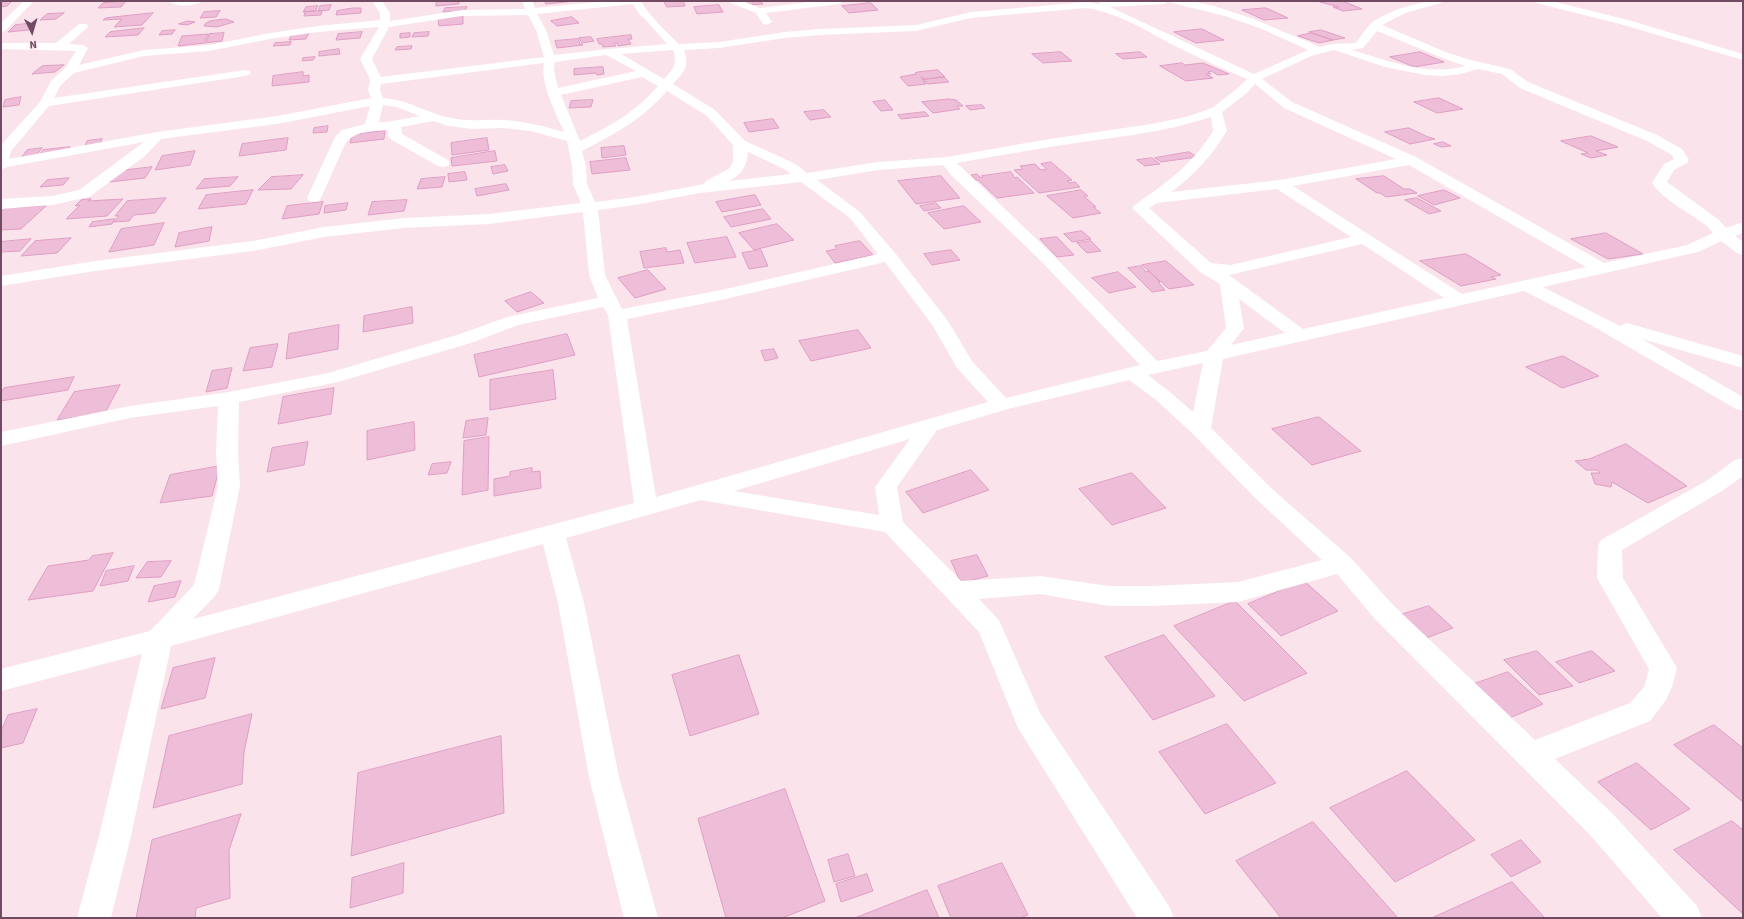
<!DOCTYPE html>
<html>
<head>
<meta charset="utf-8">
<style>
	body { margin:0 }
	#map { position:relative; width:1744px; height:919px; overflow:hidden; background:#fae3eb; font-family:"Source Sans 3",sans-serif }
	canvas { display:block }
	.frame { position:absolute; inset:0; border:2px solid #704b62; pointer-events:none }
	.north { position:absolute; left:12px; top:12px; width:40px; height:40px; -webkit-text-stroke:3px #fee9f0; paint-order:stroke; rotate:175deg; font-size:11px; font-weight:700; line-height:16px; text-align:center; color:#704b62 }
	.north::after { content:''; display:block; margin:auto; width:14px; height:18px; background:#704b62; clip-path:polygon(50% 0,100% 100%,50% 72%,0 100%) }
</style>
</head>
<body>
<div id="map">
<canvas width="1744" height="919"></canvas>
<div class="frame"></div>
<div class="north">N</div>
</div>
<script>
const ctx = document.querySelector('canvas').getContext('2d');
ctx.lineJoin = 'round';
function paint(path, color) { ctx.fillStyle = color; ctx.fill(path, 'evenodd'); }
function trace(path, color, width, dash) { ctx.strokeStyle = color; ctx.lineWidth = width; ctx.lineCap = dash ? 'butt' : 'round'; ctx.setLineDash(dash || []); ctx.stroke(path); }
const building = new Path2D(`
	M1,1H12L7,6L1,7Z
	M126,1L121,7L98,8L103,3Z
	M437,1H459V4L436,6Z
	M545,1H575L546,4Z
	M664,1H683L685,6L667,7Z
	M743,1H760L763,4L746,5Z
	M1342,1L1345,2L1362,9L1343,11L1333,7H1339L1320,2Z
	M871,3L878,10L849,13L842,6Z
	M331,5L329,10L318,11L320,6Z
	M719,5L723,12L697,14L694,7Z
	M318,6L315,11L303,12L306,7Z
	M467,7L465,11L443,12L445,8Z
	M353,8H361V13L336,15L337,11Z
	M1266,8L1288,18L1264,20L1242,10Z
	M220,11L216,17L200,18L204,12Z
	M322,11L321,15L304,16L305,12Z
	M64,13L56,19L40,20L47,14Z
	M153,13L142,25L114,27L122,19L103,20L106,18Z
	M463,16V24L439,26L438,19Z
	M572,17L579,23L557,26L551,21Z
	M226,19L234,22L217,27L204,26L206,23L210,21Z
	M188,21L195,22L187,25L179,24Z
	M35,23L29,30L8,32L15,25Z
	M144,28L138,35L105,37L110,32Z
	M1202,29L1224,40L1196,43L1174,32Z
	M175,30L172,34L159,35L162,31Z
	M1321,30L1345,38L1333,40L1309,32Z
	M362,32L360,38L336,40L338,34Z
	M429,32L428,36L412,37L414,33Z
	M224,33L222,41L178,46L182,36L208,34L205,41H207L209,34Z
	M309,33L306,39L289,40L292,34Z
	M410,33V37L400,38V34Z
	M1311,33L1333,40L1319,43L1298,36Z
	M631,35L632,39H628L631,44L618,46L617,43H614L616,46L603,47L602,44H599L597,39Z
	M591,37L594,41L582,43L579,38Z
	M578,39L580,44H582L583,45L557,48L555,41Z
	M291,42L290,45L273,46L275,43Z
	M412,46L411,49L395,50L397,47Z
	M339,49L340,54L319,56V52Z
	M1061,52L1072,61L1043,63L1032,54Z
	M1140,52L1147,57L1123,59L1116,54Z
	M1420,52L1444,62L1414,67L1390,57Z
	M315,57L313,60L302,61L303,58Z
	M1182,63L1185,65L1203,63L1229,74L1218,75L1211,71L1208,72L1211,74H1206L1213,78L1186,81L1160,66Z
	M64,65L55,72L32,74L42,66Z
	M603,67L604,74L597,75L596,73L574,75V69Z
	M938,70L945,77L925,79L921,77L926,84L908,86L900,77L916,74L915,73L918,72Z
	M303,72V76L309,75V82L272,86L273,76Z
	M944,77L949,82L928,84L923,80Z
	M21,97L19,105L3,107L5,100Z
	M1439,98L1463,109L1437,113L1414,102Z
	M949,99L956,100L963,106H957L960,109L933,113L922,102Z
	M593,100L591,107L569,108L571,101Z
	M885,100L893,110L881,111L873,102Z
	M982,105L985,108L970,110L966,106Z
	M824,110L831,117L810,120L804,112Z
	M925,112L929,116L901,119L898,115Z
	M773,119L779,128L749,132L744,123Z
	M328,126L327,132L313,133L314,128Z
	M1409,128L1428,137L1435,139L1410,144L1385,132Z
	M385,131L384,139L350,143L352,135Z
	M1591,136L1618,147L1596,151L1607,155L1591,158L1581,154L1588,153L1561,141Z
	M288,138L286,150L239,156L242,144Z
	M487,138L489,150L452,155L451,143Z
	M102,139L100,144L85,146L87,141Z
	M1443,142L1451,146L1441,147L1434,144Z
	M624,146L626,155L602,158L601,148Z
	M70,147L67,151L40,154L43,150Z
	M42,148L36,156L21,158L27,150Z
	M195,151L190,165L155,170L162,156Z
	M495,151L497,161L452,166L451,158Z
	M1189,152L1197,157L1161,162L1155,158Z
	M626,158L630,170L592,174L590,162Z
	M1152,158L1160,164L1145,166L1137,160Z
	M1051,162L1072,180L1067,181L1070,183L1075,182L1080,187L1039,193L1014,170L1023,169L1020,166L1035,164L1041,170L1047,169L1041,164Z
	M505,165L508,171L493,174L491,167Z
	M152,167L145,178L110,182L118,171Z
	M465,172L467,180L449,182L448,174Z
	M1011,172L1015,178L1017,177L1034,193L997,198L978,180H976L971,175L977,174L981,178L983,177L982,176Z
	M303,175L291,189L258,190L271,177Z
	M941,176L960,198L916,204L898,181Z
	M1384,176L1404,189H1410L1417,193L1386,197L1380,193H1377L1356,179Z
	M238,177L230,186L196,189L204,179Z
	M445,177L442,187L417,189L421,179Z
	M69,178L63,185L40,187L47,180Z
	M506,184L509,190L477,196L475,189Z
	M253,190L246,204L198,209L206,195Z
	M1081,190L1088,196H1084L1096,207H1093L1101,213L1073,218L1047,196Z
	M1444,190L1460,198L1434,205L1418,196Z
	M755,195L761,205L722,212L716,202Z
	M166,198L155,213L134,215L129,221L114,222L119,216H115L127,201Z
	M1417,198L1441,211L1429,214L1405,200Z
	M91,199L88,201L123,199L107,216L66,219L80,205L75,206L81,200Z
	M407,200L404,211L368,215L372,202Z
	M323,202L319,214L282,219L287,206Z
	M348,203L346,210L324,213L325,206Z
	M936,203L941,208L924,211L920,206Z
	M46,206L21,229L1,230V212L5,208Z
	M964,206L981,222L944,229L928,213Z
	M763,209L771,219L731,227L724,217Z
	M115,219L112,224L89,227L92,222Z
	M164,223L154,245L109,252L121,229Z
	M777,224L794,240L754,250L739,233Z
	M212,227L209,241L175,247L179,233Z
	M1082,231L1091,239L1072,242L1064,234Z
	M1606,233L1643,254L1608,259L1571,239Z
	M727,237L736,257L695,263L687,243Z
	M1057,237L1074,255L1057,257L1040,239Z
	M71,238L57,253L21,256L35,241Z
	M31,239L20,251L1,252V242Z
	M860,241L873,255L835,263L826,251L837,249L835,246Z
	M1091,241L1101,251L1087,253L1077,243Z
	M666,248L667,252L680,250L684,263L644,268L640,252Z
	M761,250L768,266L749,269L742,253Z
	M951,250L960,260L932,265L924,254Z
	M1466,254L1501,275L1491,277L1496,279L1461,286L1420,261Z
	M1166,261L1194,285L1169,289L1142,265Z
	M1141,266L1146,272L1149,271L1160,282H1158L1165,290L1152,292L1128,268Z
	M648,270L666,289L635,298L618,278Z
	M1118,272L1136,287L1109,293L1092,278Z
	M531,292L544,303L517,312L505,301Z
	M412,307L413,323L363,332L364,316Z
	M339,325L338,349L286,359L289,334Z
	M858,330L871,348L811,361L799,341Z
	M567,334L575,355L479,377L474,355Z
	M278,344L272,367L243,371L250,348Z
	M774,349L778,358L765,361L761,351Z
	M1563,356L1599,376L1562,388L1526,367Z
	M232,368L227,388L206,392L212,371Z
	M553,370L556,399L490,410V380Z
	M74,377L68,390L1,401V393L4,388Z
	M120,385L105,413L57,420L74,392Z
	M334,388L331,414L278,424L283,397Z
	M1319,417L1361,451L1312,465L1272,429Z
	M488,418L486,435L463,438L466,421Z
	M414,422L415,450L367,460V431Z
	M489,437L488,490L462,495L464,441Z
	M308,442L304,465L267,472L272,448Z
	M1626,444L1687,486L1648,503L1612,482L1611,487L1595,484L1591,473H1600L1597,470H1586L1575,461L1589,459Z
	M451,462L447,473L428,475L432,464Z
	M220,466L212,496L160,503L170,475Z
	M532,468V472L540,471L541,488L494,496V479L510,476V472Z
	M971,470L989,490L923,513L906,492Z
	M1132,473L1166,508L1112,525L1079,489Z
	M113,553L93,591L28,600L48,566L89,560L92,556Z
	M977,555L988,576L961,583L951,561Z
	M171,561L161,577L136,578L147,562Z
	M134,566L128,581L100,586L106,571Z
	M181,581L175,597L148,602L154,586Z
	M1304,581L1338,611L1281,636L1248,604Z
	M1235,601L1307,673L1244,701L1174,626Z
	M1429,606L1453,628L1421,640L1397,616Z
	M1164,635L1215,696L1153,720L1105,657Z
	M1537,651L1573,686L1539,695L1504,660Z
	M1592,651L1615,671L1579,683L1556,662Z
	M739,655L759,714L690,736L672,675Z
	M215,658L205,698L161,709L173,668Z
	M1508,672L1543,704L1507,719L1471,685Z
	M37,709L23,743L1,748V731L8,715Z
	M252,714L244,752L242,784L153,808L169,736Z
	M1227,724L1276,783L1205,814L1159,752Z
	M1714,725L1743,748V802L1674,745Z
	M501,736L504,813L351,856L358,773Z
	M1637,763L1690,809L1651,830L1598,782Z
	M1407,771L1475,840L1395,882L1330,808Z
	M785,789L825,901L782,918H726L698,819Z
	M241,814L229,850L230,898L196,908L195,918H136L152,840Z
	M1732,821L1743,830V914L1674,850Z
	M1313,822L1398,918H1281L1236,861Z
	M1521,840L1541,862L1511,877L1491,855Z
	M848,854L855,876L834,882L828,860Z
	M404,863L403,893L350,908L352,878Z
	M1002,863L1028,915L1020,918H951L938,886Z
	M867,874L873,891L841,902L836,884Z
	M1512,882L1545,918H1432Z
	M927,890L939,918H855Z`);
const minor = new Path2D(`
	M24,1H34L5,31L1,32V23Z
	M168,1H202C196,7 175,7 168,1Z
	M372,1H382L390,13V21L462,10L525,9L522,1H532L535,8L606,1H641C649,16 666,31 679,44L719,42L785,32L820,29L916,25L971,12L1086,2L1099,4L1101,2L1106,1H1192L1214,6L1251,18L1320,47L1333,44L1356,43C1361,36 1367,26 1374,21C1394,8 1420,1 1443,1L1441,3L1405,13L1382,25L1448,53L1471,60L1510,69L1528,82L1657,135L1682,149L1689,160L1687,163L1674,170L1667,182L1719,220L1726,228L1743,222V233L1735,236L1743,242V255L1737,253L1721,241L1698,252L1543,287L1620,326L1627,323L1743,356V368L1642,339L1743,397V411L1736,409L1589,324L1524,291L1223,359L1211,428L1271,488L1351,558L1393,605L1535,740L1630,703L1644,687L1649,669L1597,578L1598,546L1601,540L1706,481L1735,460L1743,458V476L1722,491L1622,550L1623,578L1677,668L1672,687L1666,700L1650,721L1555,759L1613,814L1697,906L1702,918H1662L1591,836L1375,619L1337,574L1238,602L1153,606H1109L1040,594L979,599L999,620L1040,713L1169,906L1174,918H1137L1018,728L979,632L885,532L701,500L566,538L584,603L619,777L658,918H624L589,777L558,603L543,544L171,646L131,836L111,918H77L99,836L142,654L1,691V669L150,631L194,585L218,486L216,452L218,406L130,418L1,446V432L130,406L229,392L328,373L457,335L507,317L598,298L589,275L583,212L489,224L404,228L324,237L253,251L95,271L1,286V276L95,261L253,241L324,227L404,218L489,214L581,203L573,184L572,166L567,141L531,131L502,128L473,129L448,126L434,121L401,127L402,134L448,160L450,163L448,166L443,167L438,166L390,139L388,136V130C373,131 358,130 346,142L321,198L319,201L314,202L309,201L307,198L335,137L342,130L365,124L370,106L277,124L161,139L145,156L89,197L52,205L1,209V199L52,196L79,190L144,142L7,167L1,170V145L40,102L51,81L65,68L76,51L1,49V43H56L79,24H87L88,26L87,28L69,44L83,45L88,48L79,65L144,50L209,45L270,33L318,26L380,20V13ZM1168,2L1225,16L1262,29L1308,50L1254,74L1110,7L1164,4ZM633,4L639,14L644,18L667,44L608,49L554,55L546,30L537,14ZM1086,8C1120,13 1149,33 1179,48C1201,59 1224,69 1247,79L1239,87L1212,108L1186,117L1151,124L1043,140L947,157L878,162L807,173L794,163L745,141L715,110L673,84C684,72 690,67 684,50L719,48L785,38L820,35L916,31L971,18ZM528,15L536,30L544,57L381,77L372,59L389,27L462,16ZM379,27L360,59L369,77L370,81L368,90L371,98L277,116L157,132L9,159L11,151L49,106L245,76L249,75L251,73L249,71L245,70L54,98L60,86L74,73L144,56L209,51L270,39L318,32ZM1377,31L1440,57L1465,66C1428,77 1386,60 1352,50L1363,48ZM673,50C678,63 673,70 664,79C649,71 636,62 621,54ZM1334,50L1385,67L1425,75L1443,76L1460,74L1478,69L1502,74L1520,88L1647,141L1672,155L1674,159L1664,164L1652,183C1663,200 1691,214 1707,226L1713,233L1687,245L1604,263L1416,157L1292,102L1262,79L1311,56ZM606,55L636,71L558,88L554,70L555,62ZM544,63C540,84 556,113 564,132C543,126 524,121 503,120C486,119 468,122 451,118C426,113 410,100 383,98L380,90L381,84ZM642,77L658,86C633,114 613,124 580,141L561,95ZM1255,84L1284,108L1396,159L1280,180L1171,192C1194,176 1212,155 1227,131L1222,112L1247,93ZM667,91L707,116L733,145V161L730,168L706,181L704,184L635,197L595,202L587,184L586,166L582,151C618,132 640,121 667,91ZM383,105L396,107L420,116L387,122H379ZM1211,117L1213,131C1193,164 1166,183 1135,205L1132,208L1200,272L1220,284L1226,328L1207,351L1157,361L1051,253L957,163C998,156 1040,148 1083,142C1126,136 1169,131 1211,117ZM748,152L784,169L791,174L729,181C741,175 747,167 748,152ZM943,165L952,176L1039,259L1140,365L1006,398L972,361L948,321L895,253L860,212L817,180L878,170ZM1409,165L1586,267L1462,294L1293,186ZM801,182L850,218L878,254L721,290L622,309L605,275L598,210L635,205L700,193ZM1277,189L1351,237L1231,265L1211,263L1149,208L1157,203ZM1362,244L1444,298L1303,329L1229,275ZM885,262L933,326L957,368L988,402L656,497L627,319L721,300ZM1239,299L1285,333L1231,345L1244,328ZM603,307L608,315L634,503L193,619L215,596L219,589L240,486L238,452L239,402L338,382L471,343L518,325ZM1203,363L1193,412L1170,392L1148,375ZM1129,380L1156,400L1193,434L1255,498L1322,560L1238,582L1153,586H1109L1040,576L961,581L903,522L897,487L937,430L1008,409ZM910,439L875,487L879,515L734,491Z
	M729,1H743L760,8L816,1H844L839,4L766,13L772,22L767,25L763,24L756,13L731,3Z
	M1534,1H1551L1628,20L1743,54V60L1620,24L1536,3Z`);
paint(building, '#eebdd8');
trace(building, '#df9ec4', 1);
paint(minor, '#fff');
</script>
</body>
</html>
